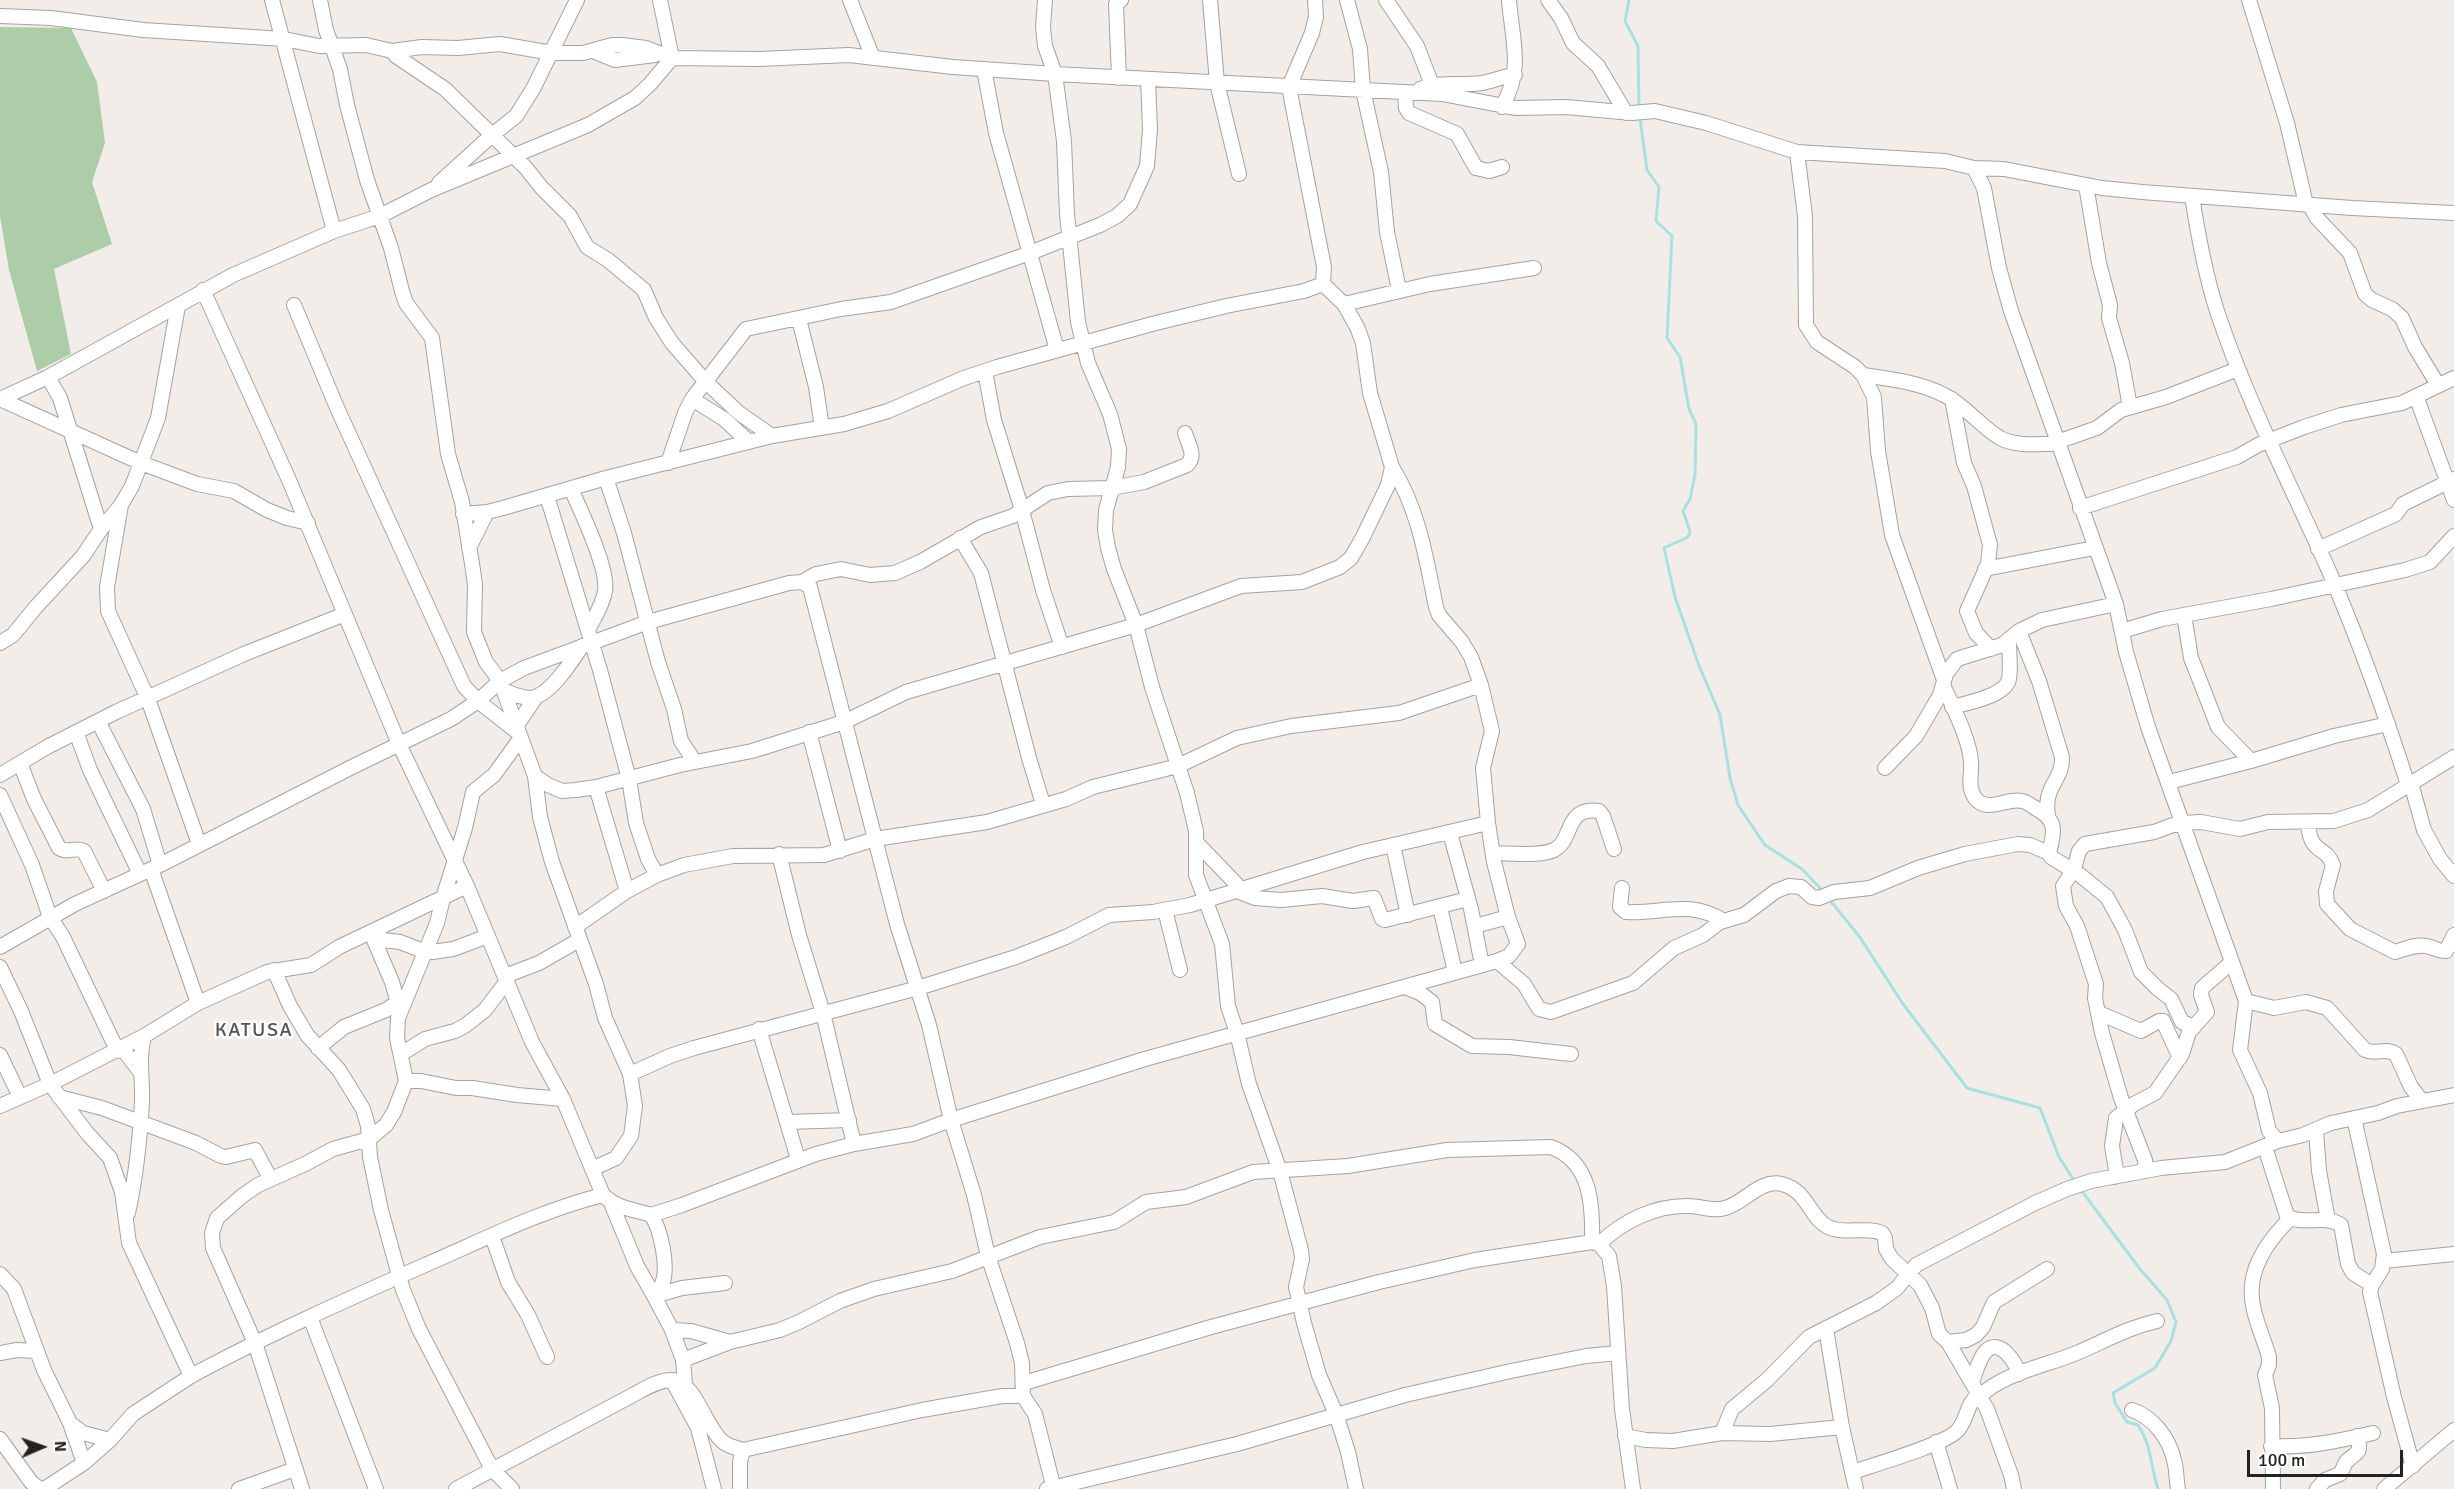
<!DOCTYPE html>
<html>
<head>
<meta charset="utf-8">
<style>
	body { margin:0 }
	#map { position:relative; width:2454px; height:1489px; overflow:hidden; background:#f2ede8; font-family:Signika,sans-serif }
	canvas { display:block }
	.north { position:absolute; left:12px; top:1417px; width:60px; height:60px; -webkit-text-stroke:4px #fff; paint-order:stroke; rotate:88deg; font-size:16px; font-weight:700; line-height:24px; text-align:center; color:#222 }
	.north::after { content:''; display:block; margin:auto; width:21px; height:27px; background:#222; clip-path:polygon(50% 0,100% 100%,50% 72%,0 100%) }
	.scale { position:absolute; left:2247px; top:1450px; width:156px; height:27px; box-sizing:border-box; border:3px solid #222; border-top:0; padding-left:8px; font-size:18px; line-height:21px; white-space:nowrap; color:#222; -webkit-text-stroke:4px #fff; paint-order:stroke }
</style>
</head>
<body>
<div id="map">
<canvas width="2454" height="1489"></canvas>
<div class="north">N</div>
<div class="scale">100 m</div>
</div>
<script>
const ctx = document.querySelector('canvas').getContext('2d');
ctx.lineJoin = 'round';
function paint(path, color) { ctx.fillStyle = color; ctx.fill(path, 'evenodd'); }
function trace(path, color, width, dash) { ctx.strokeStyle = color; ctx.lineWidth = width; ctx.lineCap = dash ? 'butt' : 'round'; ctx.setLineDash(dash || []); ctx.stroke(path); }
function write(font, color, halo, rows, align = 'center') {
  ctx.font = font + ' Signika,sans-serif'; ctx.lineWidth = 5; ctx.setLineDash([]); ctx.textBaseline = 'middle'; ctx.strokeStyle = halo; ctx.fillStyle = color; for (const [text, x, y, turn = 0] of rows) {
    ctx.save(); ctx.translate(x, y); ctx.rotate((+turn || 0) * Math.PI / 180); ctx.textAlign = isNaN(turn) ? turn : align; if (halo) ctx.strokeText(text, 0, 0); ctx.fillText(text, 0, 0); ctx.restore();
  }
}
const cemetery = new Path2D(`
	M0,27L71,28L97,82L105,143L92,182L112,244L54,269L71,354L37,371L9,270L0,216Z`);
const stream = new Path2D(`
	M1629,0L1625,21L1638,46L1639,108
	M1640,118L1647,170L1659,187L1656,221L1672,236L1667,338L1680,357L1689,409L1696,424L1695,475L1690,499L1683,511L1690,531L1688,537L1664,548L1675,597L1698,663L1720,715L1730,778L1738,805L1765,845L1802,869L1823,891
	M1829,899L1859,936L1903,1004L1967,1088L2040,1108L2059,1157L2075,1182
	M2081,1190L2140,1269L2167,1300L2176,1322L2171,1341L2155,1368L2113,1393L2115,1403L2127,1422L2138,1425C2152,1446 2150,1465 2158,1489`);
const minor = new Path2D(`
	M272,0L334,231
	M320,0L326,30L340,69L347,105L367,180L391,248L402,291L406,303L432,338L448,454L462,502L473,570L475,585L474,632L486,662L500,681L535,776L540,817L552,862L596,984L605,1018L630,1074L635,1106L631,1136L616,1158L592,1169
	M850,0L873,58
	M1045,0L1043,27L1045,46L1055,74L1064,141L1067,214L1078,322L1088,363L1110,414L1119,449L1118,467L1106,510L1105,530L1108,548L1114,569L1136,625L1152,687L1187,793L1196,831V875L1222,944L1228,1006L1237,1033L1249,1084L1280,1171L1301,1250L1302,1259L1296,1287L1304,1323L1319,1375L1336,1414L1348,1452L1356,1489
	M1210,0L1217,83L1239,174
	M1347,0L1360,49L1363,90L1381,172L1387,232L1399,290
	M1386,0L1417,46L1432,85
	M1548,0L1561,18L1573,43L1598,66L1626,113
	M2249,0L2287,123L2306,204
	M0,16L51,18L143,30L284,39L319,46L366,45L392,51L422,47L458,48L500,44L552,53H583L612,45H622L646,48L672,58L759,59L849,55L953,67L1055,74L1442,94L1515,108L1566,107L1632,113L1655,111L1706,123L1797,152L1945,161L1974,168L2004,169L2102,188L2142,192L2352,208L2454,213
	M392,51L396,56L445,89L526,168L541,187L570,216L587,247L608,260L644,290L656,318L672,343L706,382L739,413L772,436
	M593,51L615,60L655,55
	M984,69L996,133L1057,350
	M1119,78L1116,4L1121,0
	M1420,89C1440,81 1461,86 1482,83C1494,81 1503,76 1515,75
	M1405,92L1406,108L1409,113L1457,134L1476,168L1489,171L1502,167
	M1502,107C1524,68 1512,41 1509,0
	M1797,152L1805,216L1806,325L1817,342L1855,367L1863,375L1874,397L1878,451L1892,535L1944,680
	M1974,168L1984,188L1999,268L2011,311L2116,604L2126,652L2148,727L2246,1001L2240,1050L2260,1093L2269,1131L2278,1141
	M439,183L492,135L516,116L533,89L577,0
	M2086,185L2099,263L2110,305L2109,318L2122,363L2130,407
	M2192,196C2198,235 2205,274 2217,311C2247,402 2291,485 2329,571C2359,641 2385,713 2408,785
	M2309,204L2317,218L2350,253L2365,294L2372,300L2392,309L2402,318L2415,347L2438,385
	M203,290L289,480L399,744L467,886L532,1042L563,1099L603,1195C617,1209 633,1209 651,1215C661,1229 669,1268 662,1284C660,1288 657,1292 654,1296L672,1330L683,1360
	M1344,304L1430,284L1534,268
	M294,305L338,410L464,686L478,701L516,731L519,722L536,697
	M799,319L816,387L822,428
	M985,371L994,420L1022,510L1043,590L1062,647
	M1863,375C1890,379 1919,382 1944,395C1965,405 1981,427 2000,438C2015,446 2035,444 2051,444L2097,428L2121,410L2166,397L2238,369
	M48,377L60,398L101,529
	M2416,396L2454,500
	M0,399L48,377L233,275L334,231L380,216L431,190L588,125L635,98L650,84L672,58L660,0
	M0,399L141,463L197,484L234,491L267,510L287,518L308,523
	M692,399L724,419L749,442
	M1952,399L1964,463L1974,486L1990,545L1988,564L1967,611L1976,633L1991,649
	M668,463L685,413L692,399L746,329L841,309L891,302L1030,253L1100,225L1117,216L1130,204L1147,166L1150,130L1148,79
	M606,478L624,533L658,662L674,709L681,741L695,762
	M571,489C581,511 609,569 605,591C603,605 594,618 588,630
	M547,496L600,670L629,779L636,823L648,859L657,875
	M121,505L107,587L108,611L148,699L199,844
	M2080,508L2237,457L2258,445L2304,427L2341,415L2402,403L2454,378
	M463,514L487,512L503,508L606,478L772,436L844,424L888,411L964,378L997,367L1152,324L1226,306L1304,291L1323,284L1324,267L1289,87L1312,33L1316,17L1315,0
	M960,538L981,573L1029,758L1043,804
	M469,548L487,512
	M2318,549L2396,514L2403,504L2454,479
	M1985,569L2094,548
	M802,582L816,574L841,569L870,575L895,573L920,562L981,527L1013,516L1048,493L1068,489L1111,488L1144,482L1187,465C1197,456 1188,444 1185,433
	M2184,615L2191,658L2218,727L2251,761
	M2019,631L2039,681L2062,757C2063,781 2043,785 2048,816
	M2122,631L2162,619L2271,599L2405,570L2430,562L2454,536
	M0,643L13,635L35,608L83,556L101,529L121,505L132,486L158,418L178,306
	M1943,685C1952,705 1970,740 1971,762C1972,775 1967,786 1975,798C1987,814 2007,797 2022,801C2027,802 2031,805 2035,808C2057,819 2055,831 2049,853L2051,857L2080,875L2107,897L2125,930L2141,972L2158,989L2171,999L2182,1022L2194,1027
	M503,690C512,694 522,698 531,698C550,696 572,661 582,646
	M1952,707C1967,703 2006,696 2009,679C2011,667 2009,653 2009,641
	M98,721L143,809L160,865
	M76,732L90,770L140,874
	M809,732L840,851
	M20,763L34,799L59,848C67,854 75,846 84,851L104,891
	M1885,768L1916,736L1940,695L1946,674L1957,659L2002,645L2019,631L2042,620L2116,604
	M0,775L47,747L116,712L244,654L345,614
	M535,776L548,785L562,791L576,790L596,787L680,765L752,751L844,722L906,692L1136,625L1241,586L1302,582L1340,567L1351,558L1363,537L1388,485L1392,467L1370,393L1363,343L1357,327L1344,304L1323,284
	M2169,782L2251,761L2334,736L2388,724
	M2411,783L2424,830L2440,859L2454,876
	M596,787L627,891
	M0,795L32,865L50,917L63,937L117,1050L125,1052L141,1073
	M2308,822C2310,856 2325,844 2333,865L2326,891L2327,904L2350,929L2395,952C2405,949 2415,944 2426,946C2434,947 2438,952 2446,951L2454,935
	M2182,823L2201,822L2240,829L2268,822L2334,821L2368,810L2454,757
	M1450,833L1471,909L1482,965
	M1196,842L1242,890
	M1393,845L1408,915
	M1493,853C1509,853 1540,857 1554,850C1574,840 1564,806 1599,811L1603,816L1614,849
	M779,854L799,935L823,1013L854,1144
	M151,869L198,1003
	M1622,888L1620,907L1626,912C1663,914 1689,899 1724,921
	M1237,891L1255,898L1281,900L1322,896L1353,901L1374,898L1382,919L1385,920L1468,899
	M1440,907L1455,972
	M1165,910L1180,970
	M1475,926L1508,917
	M575,927L627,891L657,875L684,865L733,856L824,855L875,839L987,822L1066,799L1093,787L1178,766L1237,738L1291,726L1399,713L1481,685
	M371,933L392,982L400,1010
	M374,939L400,942L418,949L432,952L453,949L488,936
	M0,947L75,904L160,865L352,767L451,719L478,701L500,681L524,668L648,622L789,583L802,582L810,587L897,924L929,1025L951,1120L974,1195L988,1256L1017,1343L1022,1363L1023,1396
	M1497,961L1524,984L1539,1009L1551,1012L1633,983L1674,948L1703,935L1720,922L1744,915L1776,891L1789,886L1801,887L1812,897L1819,898L1834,892L1870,888L1918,868L1965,854L2018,844L2030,845L2049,853
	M0,967L21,1011L50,1084L87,1133L110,1158L122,1192L129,1243L191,1376C267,1335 346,1300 425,1265C483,1240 542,1210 603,1195
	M274,970L290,1006L307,1035L339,1070L363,1109L368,1126L370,1157L381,1210L403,1290L419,1329L492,1469L512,1489
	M505,976L539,963L579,940
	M1405,987L1420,993L1432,1002L1435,1024L1472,1046L1509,1047L1571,1054
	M2246,1001L2274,1008L2306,1002L2327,1008L2365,1050C2376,1055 2385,1047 2396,1054L2411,1087L2422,1101
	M2099,1013L2141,1031L2159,1021H2163L2180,1058
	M759,1029L798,1159
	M318,1048L344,1027L386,1010L398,1002
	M401,1054L425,1039L455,1031L466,1025L485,1010L507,981
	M0,1055L20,1097
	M630,1074L670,1056L694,1048L918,988L1016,957L1066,937L1109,915L1153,912L1190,905L1363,852L1488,823
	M406,1081H421L456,1088H472L517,1095L563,1099
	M59,1097L102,1108L196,1143L221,1156L226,1157L255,1150L270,1178
	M0,1106L50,1084L144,1036L198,1003L267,972L311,965L339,947L467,886
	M2354,1118L2384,1254L2382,1269L2372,1285L2370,1292L2394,1397L2413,1466
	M788,1122L849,1120
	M2316,1130L2319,1171L2328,1220
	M2265,1147L2287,1216C2303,1226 2324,1214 2341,1225L2348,1264L2353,1273L2372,1285
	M2146,1171L2145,1160L2121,1098L2102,1033L2095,998L2096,984L2077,926L2066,906L2063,886L2074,869L2079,851L2085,844L2154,832L2173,825H2183
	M2114,1177L2116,1170L2112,1146L2116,1118L2134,1104L2155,1093L2182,1054L2189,1032L2207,1012L2201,995L2202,988L2232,962
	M611,1203L637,1266L654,1296L682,1288L725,1283
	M128,1213C136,1176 140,1139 142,1102C143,1079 138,1059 144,1036
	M651,1215L682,1205L816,1154L854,1144L913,1134L951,1120L1145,1059L1497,961L1509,956L1518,944L1508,917L1494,862L1488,823L1483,768L1492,731L1481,685L1471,657L1462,642L1439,615L1436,607C1426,558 1419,510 1392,467
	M492,1236L508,1282L528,1315L547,1357
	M1599,1244C1623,1221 1655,1205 1689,1206C1701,1206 1712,1212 1725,1208C1745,1203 1759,1179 1782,1184C1808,1191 1809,1217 1828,1227C1844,1235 1866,1226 1882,1233L1885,1238L1886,1249L1892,1259L1920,1285L1932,1308L1939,1334L1948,1342L1987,1409L2011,1475L2014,1489
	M2384,1261L2454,1254
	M0,1274L14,1289L44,1370L70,1423L83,1433L110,1440
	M310,1317L376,1489
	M1826,1328L1842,1427L1856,1489
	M672,1330L691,1331L730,1342
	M1948,1342L1966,1340L1976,1335L1983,1327L1994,1302L2047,1269
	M0,1353L17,1350L36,1351
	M672,1380L698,1428L714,1489
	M1972,1382C1976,1372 1979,1358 1986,1351C2001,1337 2016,1364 2019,1374
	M1024,1383L1211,1327L1379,1282L1475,1260L1592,1242L1599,1244L1609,1256L1614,1286L1622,1409L1633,1489
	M685,1384L683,1360L730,1342L780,1330L799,1322L840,1301L874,1289L952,1271L1040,1237L1114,1222L1146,1202L1186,1197L1253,1172L1348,1166L1447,1150L1551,1147C1591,1162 1593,1204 1592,1242
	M1980,1396C2005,1372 2047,1366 2079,1352C2107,1340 2127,1328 2157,1321
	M2132,1410C2153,1417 2169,1438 2174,1460C2177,1470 2176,1479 2178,1489
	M70,1423L84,1463
	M1722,1433L1732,1409L1767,1380L1809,1337L1876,1303L1897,1288L1916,1265L2035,1203L2067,1189L2091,1181L2161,1168L2225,1162L2278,1141L2303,1135L2331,1123L2378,1113L2397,1106L2454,1095
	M1625,1436L1646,1440L1673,1441L1722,1433L1770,1434L1842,1427
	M0,1439L31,1482L40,1489
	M1936,1442L1950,1489
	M2271,1446C2306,1448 2339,1441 2373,1433
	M1853,1472C1873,1465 1947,1444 1958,1430C1968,1418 1966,1404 1979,1394
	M44,1489L84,1463L110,1440L133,1414L191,1376
	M239,1489L295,1469
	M302,1489L255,1343L213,1248L212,1233L217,1218L242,1196L258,1185L305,1164L333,1149L369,1139L386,1125L394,1112L406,1081L397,1038L398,1018L437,923L443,898L465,828L473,792L494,775L520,739
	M456,1489L633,1395C644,1389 660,1379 673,1380C695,1382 705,1426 722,1441C727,1446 736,1448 743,1450L922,1410L1002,1396H1023L1035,1414L1054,1489
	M740,1489V1462L743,1450
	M1047,1489L1237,1444L1405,1395L1511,1371L1586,1356L1618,1353
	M2273,1489L2272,1408L2265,1375L2269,1365V1357C2263,1335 2249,1309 2252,1285C2254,1260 2273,1235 2291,1218
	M2317,1489L2325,1480L2340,1474C2343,1470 2344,1464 2347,1461C2358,1451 2362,1454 2357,1436
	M2384,1489L2454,1430`);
const quarterNames = [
	["KATUSA",254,1031]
];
paint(cemetery, '#accda8');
trace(stream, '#a7e2e0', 3);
trace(minor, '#a3a3a3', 16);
trace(minor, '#fff', 14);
ctx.letterSpacing = '1.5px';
write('20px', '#555', '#fff', quarterNames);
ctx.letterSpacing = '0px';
</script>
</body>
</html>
